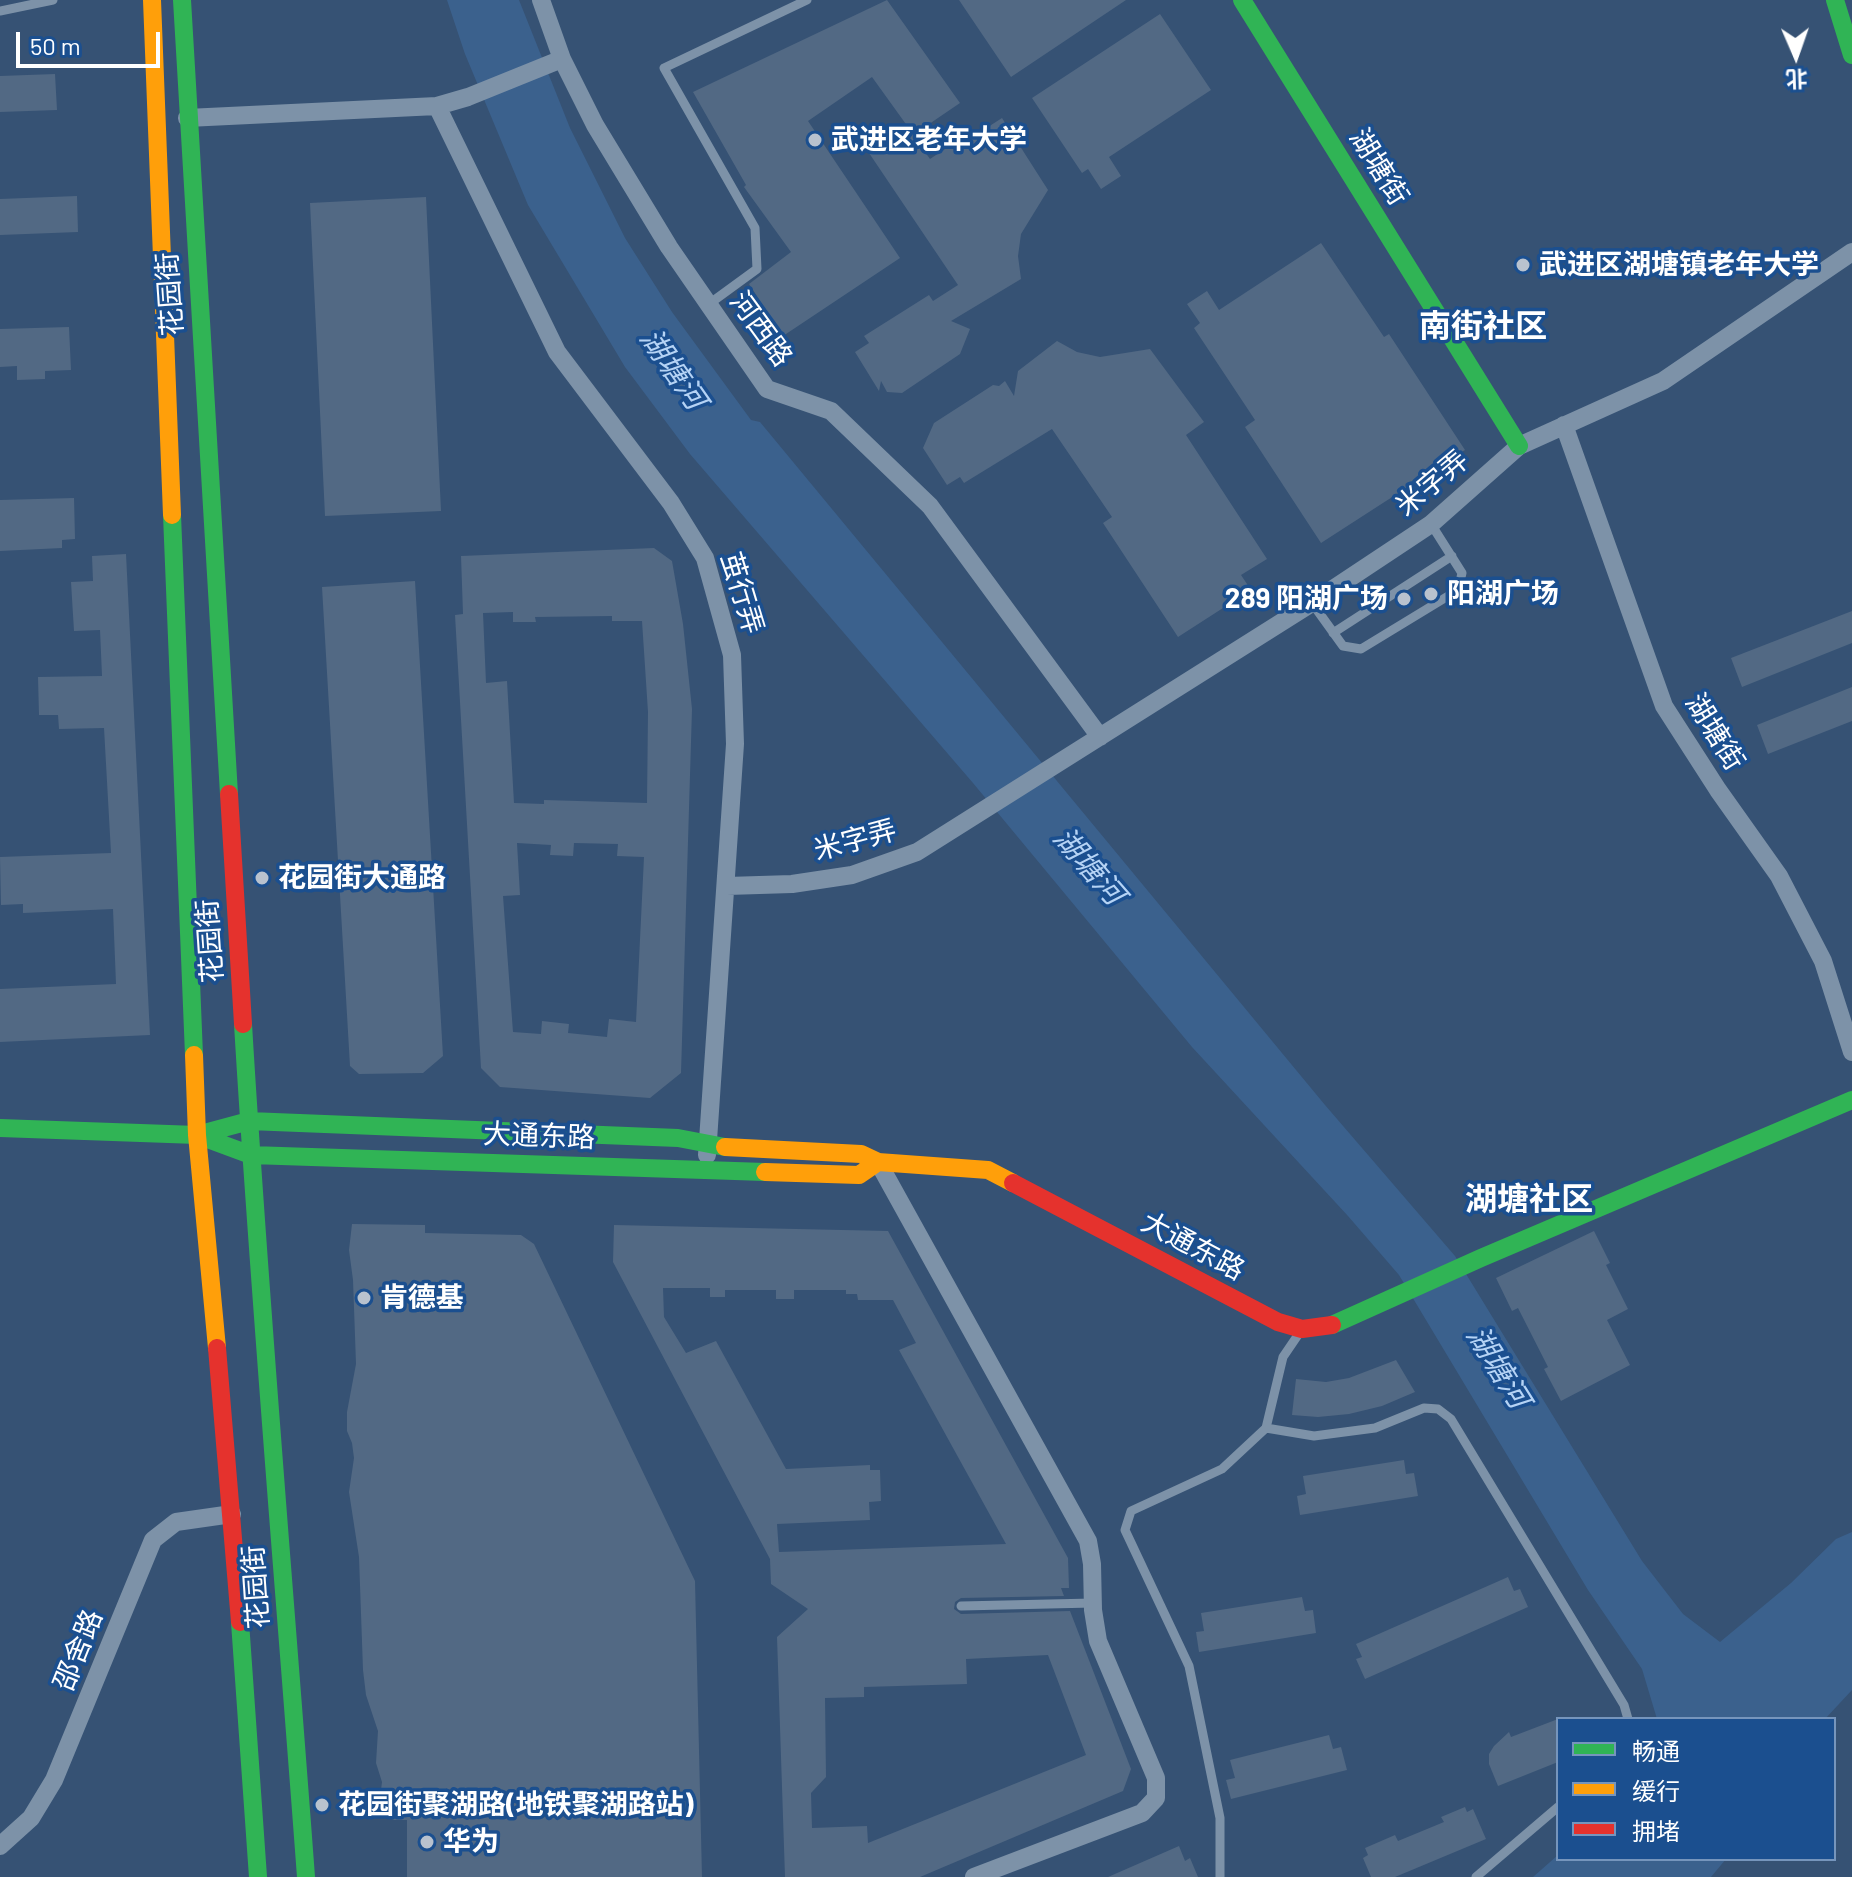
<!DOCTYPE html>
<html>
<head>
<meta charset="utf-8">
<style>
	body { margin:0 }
	#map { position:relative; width:1852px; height:1877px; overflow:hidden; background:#365274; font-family:Barlow,"Noto Sans SC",sans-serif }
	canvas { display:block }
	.legend { position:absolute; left:1556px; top:1717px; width:280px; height:144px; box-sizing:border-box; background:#1b4f8f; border:2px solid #7695bc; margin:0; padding:10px 14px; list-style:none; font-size:24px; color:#fff }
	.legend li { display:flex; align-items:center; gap:16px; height:40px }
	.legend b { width:40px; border:2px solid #7695bc }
	.north { position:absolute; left:1756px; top:16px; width:80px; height:80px; -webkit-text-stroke:6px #1b4f8f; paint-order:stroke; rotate:178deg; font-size:22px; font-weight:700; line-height:32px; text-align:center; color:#fff }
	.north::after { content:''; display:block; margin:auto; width:28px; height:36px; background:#fff; clip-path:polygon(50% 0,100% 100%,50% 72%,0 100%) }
	.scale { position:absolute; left:16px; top:32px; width:144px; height:36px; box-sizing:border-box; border:4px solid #fff; border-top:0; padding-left:10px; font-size:24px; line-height:28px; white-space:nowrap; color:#fff; -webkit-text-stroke:6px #1b4f8f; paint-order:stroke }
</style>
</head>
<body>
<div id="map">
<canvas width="1852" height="1877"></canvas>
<ul class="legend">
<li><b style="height:10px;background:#30b455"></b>畅通</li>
<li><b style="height:10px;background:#ff9f0a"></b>缓行</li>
<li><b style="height:10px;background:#e5322d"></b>拥堵</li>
</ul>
<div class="north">北</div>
<div class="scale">50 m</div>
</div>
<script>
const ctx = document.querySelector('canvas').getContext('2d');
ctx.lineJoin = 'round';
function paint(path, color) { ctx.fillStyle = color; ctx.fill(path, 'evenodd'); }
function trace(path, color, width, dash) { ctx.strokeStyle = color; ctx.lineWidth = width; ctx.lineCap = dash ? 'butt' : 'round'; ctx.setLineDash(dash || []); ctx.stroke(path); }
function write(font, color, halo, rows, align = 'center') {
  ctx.font = font + ' Barlow,"Noto Sans SC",sans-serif'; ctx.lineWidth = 7; ctx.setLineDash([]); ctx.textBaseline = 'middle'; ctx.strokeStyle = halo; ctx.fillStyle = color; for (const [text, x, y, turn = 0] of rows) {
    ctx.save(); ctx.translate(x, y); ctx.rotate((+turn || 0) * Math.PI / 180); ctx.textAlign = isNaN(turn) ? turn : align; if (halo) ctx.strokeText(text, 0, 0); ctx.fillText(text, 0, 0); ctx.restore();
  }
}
const water = new Path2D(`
	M447,0H519L570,128L625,238L672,312L751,420L760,422L1325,1105L1455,1256L1642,1561L1683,1614L1720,1642L1791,1583L1836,1539L1852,1532V1690L1825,1719H1657L1642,1669L1588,1590L1399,1275L1348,1216L1192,1047L973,783L690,454L625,367L528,205L465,54Z
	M1558,1855V1859H1726L1711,1877H1533Z`);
const building = new Path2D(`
	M887,0L960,103L913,135L930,159L957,141L960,145L1002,118L1048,190L1021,234L1018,256L1021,279L951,321L970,329L960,354L902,393L887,392L881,381L879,391L855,352L869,343L864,336L929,295L933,301L958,285L869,153L908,127L872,77L808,121L900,258L783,336L749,284L791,252L744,187L746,185L693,92Z
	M959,0H1126L1011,77Z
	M1160,14L1211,90L1109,157L1121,176L1101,189L1088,169L1082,173L1032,98Z
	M55,74L57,110L0,112V76Z
	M77,196L78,232L0,235V199Z
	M426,197L441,511L325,516L310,203Z
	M1321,243L1384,337L1389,334L1465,450L1321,543L1245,427L1255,420L1194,328L1200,323L1187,304L1207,291L1219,310Z
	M69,327L71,370L45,371V379L17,380V366L0,367V329Z
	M1057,341L1077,352L1100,357L1150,349L1204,422L1186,435L1267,559L1241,575L1251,590L1178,637L1103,523L1112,517L1052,429L964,483L960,477L947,485L923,448L934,423L993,385L999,386L1005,381L1014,396L1018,371Z
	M74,498L75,539L62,540V548L0,551V500Z
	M654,548L672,561L683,624L692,709L681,1073L650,1098L500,1087L481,1068L455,615L463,614L461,556ZM513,612V622H536L535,617L612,616V621H642L648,712L647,803L544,800V804L514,803L507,681L486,683L483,613ZM517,843L551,845L550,855L573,856L574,843L618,844L617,856L644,857L636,1022L609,1019L607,1037L568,1033L569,1024L542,1021L541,1034L513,1032L503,896L520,895Z
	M126,554L150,1035L0,1042V989L116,984L113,909L23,913V904L1,905L0,857L111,853L104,728L59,729L58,715H39L38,677L102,676L100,630L74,631L71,582L93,581L92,556Z
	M415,581L443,1056L423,1073L359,1074L350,1066L322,587Z
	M1852,611V643L1742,687L1731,658Z
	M1852,687V721L1768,754L1757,725Z
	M352,1224L425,1225V1233L521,1235L534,1244L695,1581L702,1877H407V1820H394L385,1816L379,1805L382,1782L376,1763L378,1731L366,1695L363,1670L359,1557L349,1492L354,1458L352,1443L347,1431V1412L356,1364L353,1280L349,1250Z
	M614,1225L888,1231L1068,1558L1069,1588H1061L1064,1596L961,1598L955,1602L954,1609L961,1614L1070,1611L1131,1769L1123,1791L920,1877H785L777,1637L808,1609L771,1584L770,1559L613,1262ZM663,1288H710V1297H725V1290H776V1299H794V1290H846V1294H857L858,1300H893L916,1343L899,1350L1006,1544L779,1552L777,1524L870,1520L869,1502L881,1501L880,1470H870V1465L786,1469L716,1341L686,1353L664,1317ZM1048,1655L1086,1755L868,1843L867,1826L812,1828L811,1793L826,1777L825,1698L864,1697V1687L967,1684L966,1659Z
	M1594,1231L1610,1263L1606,1265L1628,1309L1607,1320L1630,1365L1561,1401L1544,1369L1548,1367L1518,1308L1512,1311L1496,1278Z
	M1396,1360L1415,1392L1382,1406L1349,1414L1318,1417L1292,1415L1296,1379L1326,1382L1349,1378Z
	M1404,1460L1406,1474L1414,1473L1418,1496L1300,1515L1297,1496L1306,1494L1303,1476Z
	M1508,1577L1514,1591L1520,1589L1528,1607L1365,1679L1356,1659L1362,1657L1356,1644Z
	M1302,1597L1305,1611L1313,1610L1316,1633L1199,1652L1196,1632L1204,1631L1201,1613Z
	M1558,1719V1762L1498,1786L1489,1764V1754L1494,1746L1509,1732L1511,1737Z
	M1329,1735L1333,1749L1341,1747L1347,1770L1231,1799L1226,1780L1235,1778L1230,1760Z
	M1465,1807L1467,1812L1473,1809L1486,1839L1395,1877H1371L1363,1858L1368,1855L1365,1848L1395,1835L1398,1841L1444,1822L1441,1817Z
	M1179,1846L1185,1861L1190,1858L1198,1877H1108Z`);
const lane = new Path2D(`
	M0,11L53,0
	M709,304L757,269L755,228L664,68L807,0
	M1312,603L1343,646L1361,649L1458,590L1462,573L1431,524
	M1333,633L1452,556
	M1266,1428L1314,1436L1375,1428L1424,1408L1438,1409L1451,1419L1624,1705L1628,1719
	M961,1606L1093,1603
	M1220,1877V1818L1189,1666L1125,1530L1131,1511L1222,1469L1266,1428L1283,1357L1300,1332
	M1476,1877L1558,1807`);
const street = new Path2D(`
	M541,0L562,59L595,125L669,247L767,389L831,411L930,506L1100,737
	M437,106L557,352L671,503L705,558L732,655L735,744L707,1155
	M187,118L437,106L468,97L562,59
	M1564,425L1664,706L1718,790L1779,876L1823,961L1852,1052
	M727,886L792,884L852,875L917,852L1312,603L1431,524L1519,446L1663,381L1852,252
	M878,1162L1088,1541L1092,1564L1093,1610L1098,1641L1156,1778V1798L1142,1813L974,1877
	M0,1846L31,1818L54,1780L153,1540L176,1522L232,1514`);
const fast = new Path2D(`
	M182,0L229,794
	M1242,0L1519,446
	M1835,0L1852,55
	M172,515L194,1055
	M243,1024C260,1309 285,1593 306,1877
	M0,1128L197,1135L249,1121L678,1138L725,1147
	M197,1135L251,1155L765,1172
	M1332,1325L1481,1258L1852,1100
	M240,1622L258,1877`);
const slow = new Path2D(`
	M152,0L172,515
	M194,1055L197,1135L217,1348
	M725,1147L861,1154L878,1162L988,1170L1013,1183
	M765,1172L859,1175L878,1162`);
const jam = new Path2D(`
	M229,794L243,1024
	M1013,1183L1278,1322L1302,1329L1332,1325
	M217,1348L240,1622`);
const markers = [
	[815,140,8,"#b9c2ce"],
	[1523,265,8,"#b9c2ce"],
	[1431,594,8,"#b9c2ce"],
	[1404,599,8,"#b9c2ce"],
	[262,878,8,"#b9c2ce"],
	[364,1298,8,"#b9c2ce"],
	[322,1805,8,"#b9c2ce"],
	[427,1842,8,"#b9c2ce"]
];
const poiNames = [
	["武进区老年大学",831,140],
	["武进区湖塘镇老年大学",1539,265],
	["阳湖广场",1447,594],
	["289 阳湖广场",1388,599,"right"],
	["花园街大通路",278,878],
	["肯德基",380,1298],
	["花园街聚湖路(地铁聚湖路站)",338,1805],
	["华为",443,1842]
];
const streetNames = [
	["湖塘街",1379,167,58],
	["花园街",170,294,-94],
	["河西路",761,329,54],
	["米字弄",1432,483,-40],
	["茧行弄",742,593,73],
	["湖塘街",1715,732,58],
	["米字弄",855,840,-15],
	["花园街",210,941,-94],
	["大通东路",539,1136,2],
	["大通东路",1193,1246,28],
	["花园街",256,1587,-94],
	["邵舍路",78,1650,-68]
];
const waterNames = [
	["湖塘河",673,369,55],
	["湖塘河",1089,866,49],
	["湖塘河",1498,1367,58]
];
const quarterNames = [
	["南街社区",1483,326],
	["湖塘社区",1529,1199]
];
paint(water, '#3b618d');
paint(building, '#526984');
trace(lane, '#7d92a8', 9);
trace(street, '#7d92a8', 18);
trace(fast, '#30b455', 18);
trace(slow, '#ff9f0a', 18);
trace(jam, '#e5322d', 18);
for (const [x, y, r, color] of markers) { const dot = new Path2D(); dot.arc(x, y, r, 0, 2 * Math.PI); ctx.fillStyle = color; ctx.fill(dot); trace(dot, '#1b4f8f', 3); }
write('bold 28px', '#fff', '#1b4f8f', poiNames, 'left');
write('28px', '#fff', '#1b4f8f', streetNames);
write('italic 30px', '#b5d3f5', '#1b4f8f', waterNames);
write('bold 32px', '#fff', '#1b4f8f', quarterNames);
</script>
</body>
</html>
